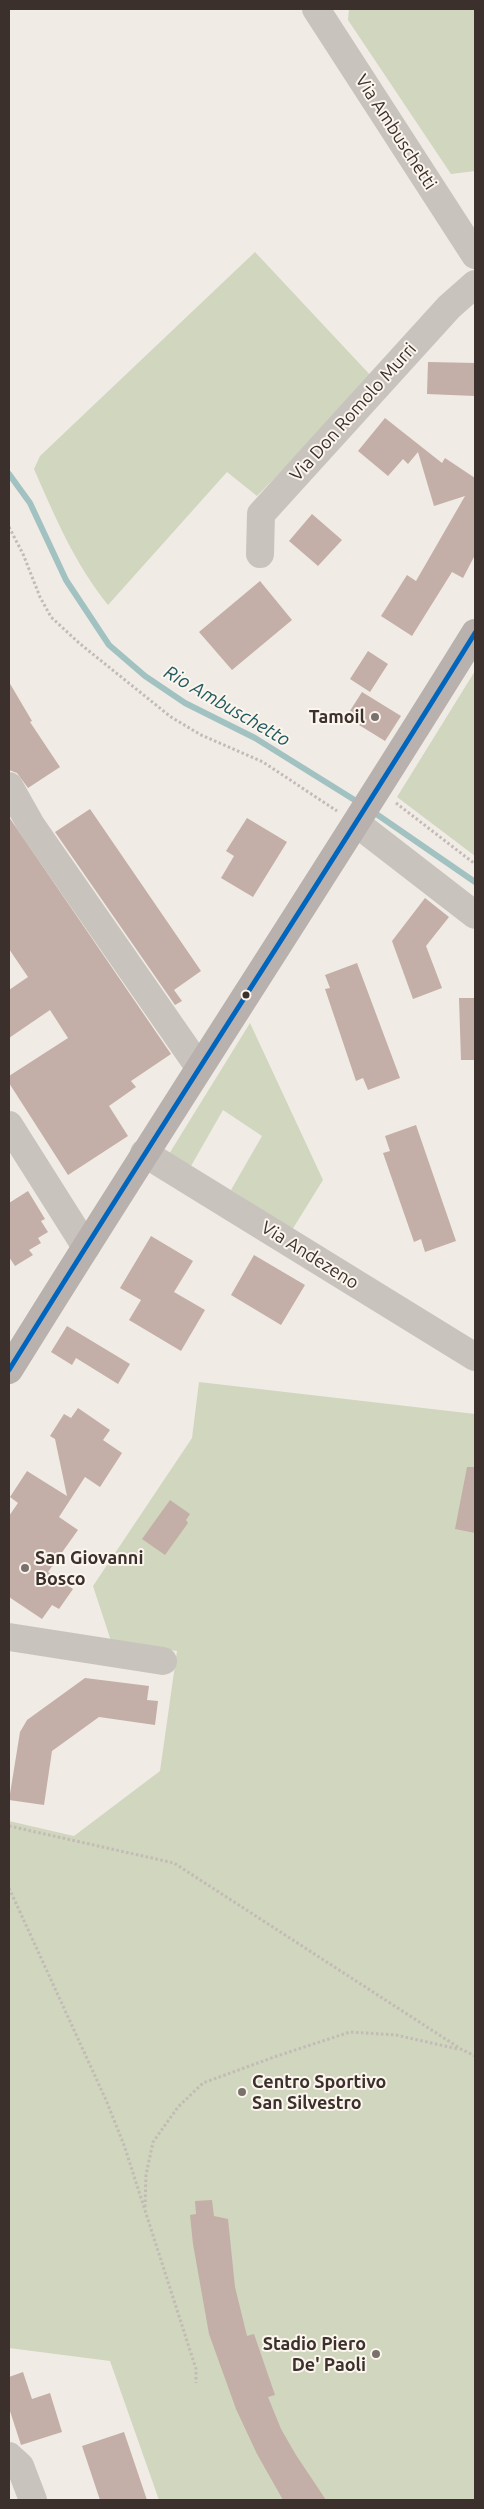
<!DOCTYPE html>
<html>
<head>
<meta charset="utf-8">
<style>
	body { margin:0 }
	#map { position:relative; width:484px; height:2509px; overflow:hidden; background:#f0ebe5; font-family:Ubuntu,sans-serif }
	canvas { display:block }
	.frame { position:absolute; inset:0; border:10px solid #3b302b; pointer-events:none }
</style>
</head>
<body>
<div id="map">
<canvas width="484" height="2509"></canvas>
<div class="frame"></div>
</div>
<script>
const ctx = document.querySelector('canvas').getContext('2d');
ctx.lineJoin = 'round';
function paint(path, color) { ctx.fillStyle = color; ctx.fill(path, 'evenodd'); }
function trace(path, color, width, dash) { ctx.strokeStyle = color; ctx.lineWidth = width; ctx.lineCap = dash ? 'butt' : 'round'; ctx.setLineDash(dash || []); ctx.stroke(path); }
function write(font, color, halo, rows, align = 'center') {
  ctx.font = font + ' Ubuntu,sans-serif'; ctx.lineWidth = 4; ctx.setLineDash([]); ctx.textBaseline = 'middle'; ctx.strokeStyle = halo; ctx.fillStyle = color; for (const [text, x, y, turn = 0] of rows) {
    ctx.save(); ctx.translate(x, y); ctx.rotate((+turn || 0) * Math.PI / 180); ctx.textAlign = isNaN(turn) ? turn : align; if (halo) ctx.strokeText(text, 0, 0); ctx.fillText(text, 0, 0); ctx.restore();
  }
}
const green = new Path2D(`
	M349,9H475V171L451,174L348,20Z
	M255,252L373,378L257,496L227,472L108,605C75,564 55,517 34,469L40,456Z
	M475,671V856L397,797Z
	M250,1023L323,1180L292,1230L231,1190L262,1136L223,1110L191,1166L169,1154Z
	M199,1382L475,1414V2500H159L110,2361L9,2348V1821L74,1836L160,1771L177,1651L111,1641L93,1586L192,1438Z`);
const stream = new Path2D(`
	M9,474L30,503L66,580L109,645L145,676L185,703L255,738L361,804
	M372,811L475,882`);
const building = new Path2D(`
	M428,362L475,363V396L427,394Z
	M385,418L442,463L445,458L475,478V555L463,578L452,572L412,636L381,616L407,575L416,581L465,496L434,506L418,452L408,464L403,459L388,476L358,451Z
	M312,514L342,540L318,566L289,541Z
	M260,581L292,620L232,670L199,632Z
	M368,651L388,664L370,692L350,679Z
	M9,682L32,721L30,722L60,767L28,788L17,773L9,770Z
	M362,692L401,716L385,741L346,717Z
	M90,809L201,971L174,990L182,1001L175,1005L55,832Z
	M9,817L171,1054L131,1081L136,1087L109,1106L128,1136L68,1175L9,1083V1076L68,1038L50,1010L9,1038V990L28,977L9,949Z
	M247,818L287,842L253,897L221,878L234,856L226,851Z
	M425,898L449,917L426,946L442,988L413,999L392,941Z
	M357,963L400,1078L368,1090L363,1078L356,1081L325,989L330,988L325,975Z
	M459,998H475V1060H461Z
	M416,1125L456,1241L425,1252L421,1239L414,1242L383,1153L390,1151L385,1136Z
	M28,1191L45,1219L41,1221L48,1232L38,1238L41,1243L29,1250L33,1255L15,1266L9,1257V1203Z
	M151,1236L193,1261L174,1292L205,1310L181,1351L129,1320L141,1300L120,1288Z
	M254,1255L305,1285L281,1325L231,1295Z
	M67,1326L130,1364L118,1384L76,1358L72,1365L51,1352Z
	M78,1408L110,1430L103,1440L122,1453L100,1487L85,1477L59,1517L78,1530L48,1572L73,1589L59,1609L52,1605L42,1619L9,1597V1516L18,1503L10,1497L27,1471L67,1496L55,1439L50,1436L64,1414L71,1418Z
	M467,1467H475V1533L455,1529Z
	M170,1500L190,1514L186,1520L188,1523L165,1555L142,1539Z
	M85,1678L149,1686L147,1700L158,1701L155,1725L99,1717L52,1751L44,1805L9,1800L20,1732L27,1720Z
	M212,2200L214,2216L228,2219L235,2287L247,2336L254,2334L275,2395L268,2397L281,2429L296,2455L326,2500H283L257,2454L236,2409L209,2334L193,2244L190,2215L196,2214L195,2201Z
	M23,2372L32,2399L50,2393L62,2432L21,2445L9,2408V2377Z
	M124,2432L147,2500H100L82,2446Z`);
const path = new Path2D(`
	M9,527L23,554L40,597L51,617L79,643L171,717L201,735L263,762L337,811
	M396,803L475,864
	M9,1826L174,1863L461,2049L475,2056
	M9,1888L106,2100L124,2145L196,2369V2383
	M145,2207L146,2175L153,2142L178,2107L203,2083L277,2056L350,2032L396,2035L458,2049`);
const minor = new Path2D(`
	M316,9L475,255
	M260,554L261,514L449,307L475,284
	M9,786L31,825L199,1067
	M356,823L475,915
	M9,1125L86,1247
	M144,1153L475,1357
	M9,1637L163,1661
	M9,2456L20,2466L33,2500`);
const major = new Path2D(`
	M9,1370C162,1123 322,880 475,633`);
const bus1 = new Path2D(`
	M9,1370C162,1123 322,880 475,633`);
const markers = [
	[375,717,5,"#7a716c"],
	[246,995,4.5,"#3b302b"],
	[25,1568,5,"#7a716c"],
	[242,2092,5,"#7a716c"],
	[376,2354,5,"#7a716c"]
];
const streetNames = [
	["Via Ambuschetti",396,132,57],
	["Via Don Romolo Murri",353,412,-48],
	["Via Andezeno",310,1255,32]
];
const poiNames = [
	["Tamoil",365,717],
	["San Giovanni",35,1558,"left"],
	["Bosco",35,1579,"left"],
	["Centro Sportivo",252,2082,"left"],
	["San Silvestro",252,2103,"left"],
	["Stadio Piero",366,2344],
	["De' Paoli",366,2365]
];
const waterNames = [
	["Rio Ambuschetto",227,706,30]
];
paint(green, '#d1d6bf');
trace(stream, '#a1c2c1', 6);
paint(building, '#c3afa7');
trace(path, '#c2bbb6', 3, [2.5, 2.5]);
trace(minor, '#c9c3be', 28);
trace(major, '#b8b1ad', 28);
trace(bus1, '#0065bd', 5);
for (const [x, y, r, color] of markers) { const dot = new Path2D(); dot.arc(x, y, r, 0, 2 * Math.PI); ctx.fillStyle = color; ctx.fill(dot); trace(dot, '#fbf5ee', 2); }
write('18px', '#3b302b', '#fbf5ee', streetNames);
write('bold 18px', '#3b302b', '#fbf5ee', poiNames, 'right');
write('italic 19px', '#1f5a5e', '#fbf5ee', waterNames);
</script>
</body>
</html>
